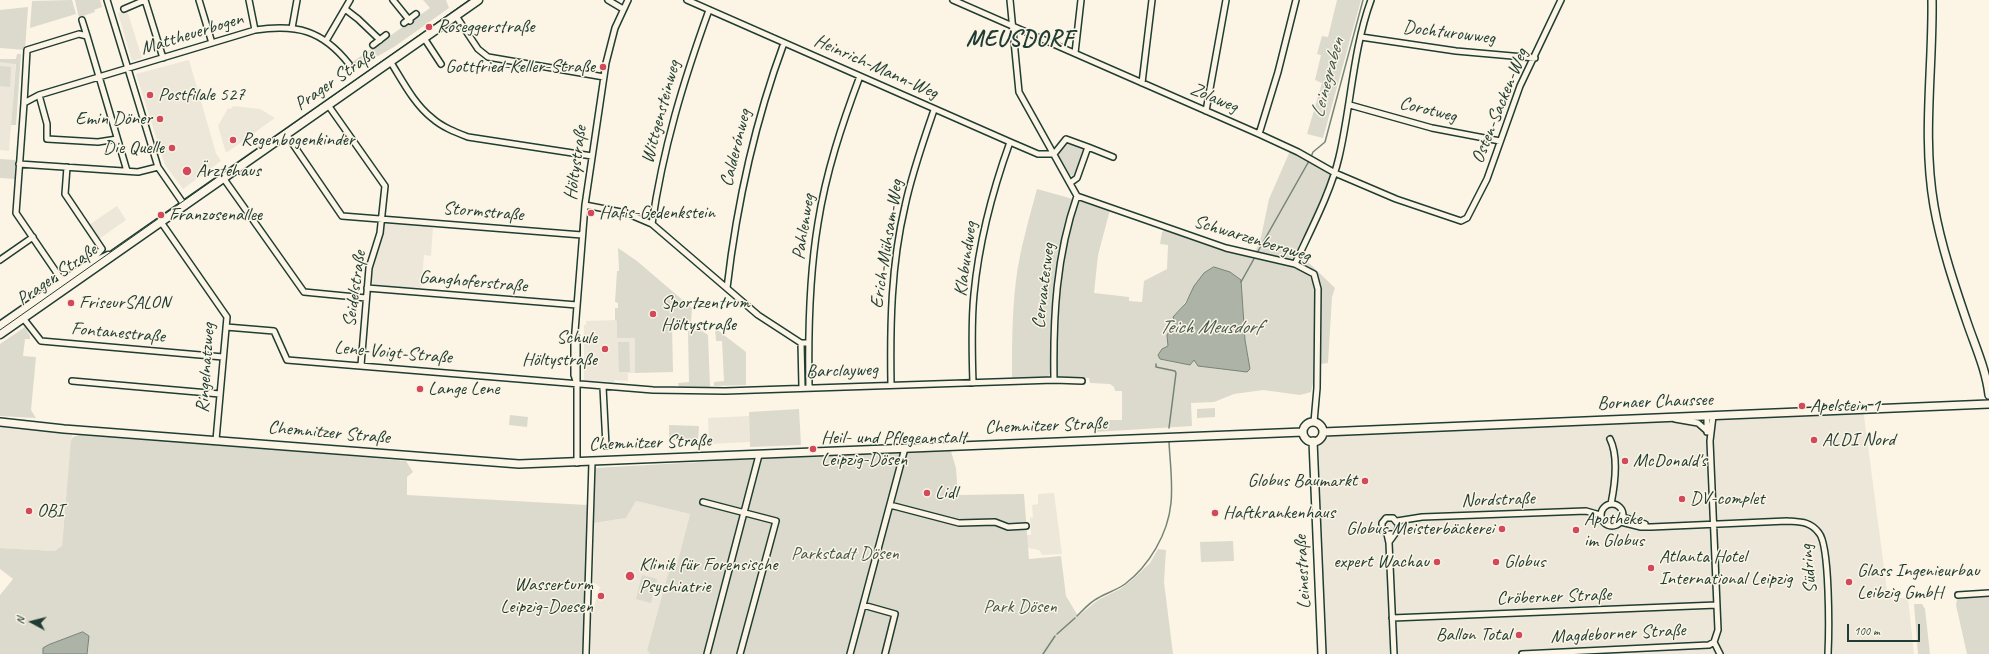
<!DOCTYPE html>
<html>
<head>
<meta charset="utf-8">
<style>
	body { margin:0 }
	#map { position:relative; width:1989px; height:654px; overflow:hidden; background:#fcf5e5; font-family:Caveat,sans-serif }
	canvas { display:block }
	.north { position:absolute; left:12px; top:602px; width:40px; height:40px; -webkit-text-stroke:3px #fcf5e5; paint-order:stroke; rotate:277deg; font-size:11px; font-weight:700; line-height:16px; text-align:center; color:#1f3d34 }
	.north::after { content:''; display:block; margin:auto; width:14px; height:18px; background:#1f3d34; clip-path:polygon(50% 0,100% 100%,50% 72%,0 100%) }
	.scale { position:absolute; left:1847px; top:624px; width:73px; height:18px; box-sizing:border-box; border:2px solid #1f3d34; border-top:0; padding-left:5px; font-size:12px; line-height:14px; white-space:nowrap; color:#1f3d34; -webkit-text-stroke:3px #fcf5e5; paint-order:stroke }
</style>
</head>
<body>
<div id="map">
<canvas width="1989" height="654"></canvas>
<div class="north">N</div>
<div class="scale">100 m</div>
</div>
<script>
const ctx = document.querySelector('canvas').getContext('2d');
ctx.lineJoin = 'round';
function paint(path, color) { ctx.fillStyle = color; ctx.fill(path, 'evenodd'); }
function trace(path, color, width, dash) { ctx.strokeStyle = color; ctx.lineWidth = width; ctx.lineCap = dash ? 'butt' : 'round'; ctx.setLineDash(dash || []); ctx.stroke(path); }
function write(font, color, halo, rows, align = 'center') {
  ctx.font = font + ' Caveat,sans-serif'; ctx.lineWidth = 3; ctx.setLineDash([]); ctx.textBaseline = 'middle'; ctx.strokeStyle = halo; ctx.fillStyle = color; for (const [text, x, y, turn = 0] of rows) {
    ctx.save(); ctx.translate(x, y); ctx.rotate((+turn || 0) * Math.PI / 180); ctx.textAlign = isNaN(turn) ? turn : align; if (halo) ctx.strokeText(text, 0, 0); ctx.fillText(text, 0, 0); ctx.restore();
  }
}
const built = new Path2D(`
	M127,10L142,58L132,61L118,13Z
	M0,59L16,60L9,151L0,150Z
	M189,60L216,153L221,161L183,189L165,165L136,74Z
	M233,106L260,109L275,118L226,153L218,126L228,108L231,109Z
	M117,206L126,220L99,239L89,225Z
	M385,223L433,226L431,256L424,255L421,289L377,285L372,283V271Z
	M617,320L635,337V373H628V381L614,380V382L584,380V325H586V321Z
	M1863,408L1888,598H1908L1914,654H1322L1315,441L1322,435Z
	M749,416L750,442L709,444L708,418Z
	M0,426L72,435L62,546L59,549L55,551L0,548Z
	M1054,493L1062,554L1042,555L1039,550L1028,548L1026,535H1031L1030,518L1033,517L1032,505L1038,504V494Z
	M636,501L690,514L676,568L669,570L647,649L650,654H591V616L600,587L593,582L594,523L626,518Z`);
const green = new Path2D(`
	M72,0L76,14L30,28L32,1Z
	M75,0H100L102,7L94,10L95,12L80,17L84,33L78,14Z
	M423,0H446L449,8L394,47L353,70L351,63L430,8Z
	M1337,0H1361L1323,138L1307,134L1322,83L1315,80L1321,55L1317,54L1322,36L1328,37Z
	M28,7L25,50L0,48V10Z
	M17,54H21L16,125H11L16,64L0,62V59H16Z
	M0,66L11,67L10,87L0,86Z
	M1070,141L1085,148L1077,175L1074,176L1070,175L1058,154Z
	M1290,151L1330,174L1329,179L1296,256L1289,260L1255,253L1261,237L1269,199Z
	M0,159L15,160V179L0,178Z
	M1037,189L1073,199C1054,256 1050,313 1050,373L1048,377L1012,379C1012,345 1012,313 1016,280C1020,249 1029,219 1037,189Z
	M1079,201L1110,210L1098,255L1094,293L1129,297V301L1142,302L1144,281L1167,269L1168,245L1160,244L1162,232L1165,230L1233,253L1303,270C1310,275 1313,280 1315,289L1314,379L1311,392L1300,395L1263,390L1234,394L1214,402L1191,403L1192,426L1095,432V420H1122V391H1115L1114,387L1110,384L1090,383L1089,378L1057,377L1056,374C1056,315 1059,257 1079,201ZM1241,280L1245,340L1250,369L1196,362L1194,360L1190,365L1160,359L1162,349L1168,346L1167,335L1175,323L1174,321C1178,308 1190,300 1194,286Z
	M618,248L637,261L692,308L691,323L672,324L673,372L635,373V338H617V321L615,320V308H618V303L615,302L617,271H619Z
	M1301,257H1303L1304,260L1310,264L1335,288L1332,297L1328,363L1320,364V283C1315,271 1301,265 1301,257Z
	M25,327L30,336V339H25L23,356L36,357L31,410L36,418L0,416V344Z
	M715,328L746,352V385L714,386V382L724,381L722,341H716Z
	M688,331H702L708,335L710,387L679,388L678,383L689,382Z
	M618,342H629L630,372H619Z
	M1215,408V417L1197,418V409Z
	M799,409L801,445L750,447L749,412Z
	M510,415L528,417L527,427L509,425Z
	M669,425L699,426L698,441L669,440Z
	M79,435L135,437L406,461L413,472L407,477V495L587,505L583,654H0V595L13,579L0,569V548L55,551L62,546L71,441L73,437Z
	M950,448L956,468L958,495L1024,494L1029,559L1061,556L1066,596L1078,616L1098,600L1120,589L1132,580L1150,563L1158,549L1166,550L1164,582L1173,654H650L647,650L669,570L676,568L690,514L636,501L626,518L594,523L595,468Z
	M1233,541L1234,561L1201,562L1200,542Z
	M642,575L657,579L651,603L636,599Z
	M1989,593V654H1967L1956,605L1958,595Z
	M1914,604H1922L1925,609L1930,654H1918Z`);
const water = new Path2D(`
	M1214,267L1230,272L1241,280L1245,340L1250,369L1247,372L1198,366L1194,360L1190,365L1160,359L1158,355L1162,349L1168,346L1167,335L1175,323L1173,317L1186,303L1194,286L1204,273Z
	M83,632L89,636L87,654H43V648L48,645Z`);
const stream = new Path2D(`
	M1311,157L1313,152L1325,142L1363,0
	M1257,253L1309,161
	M1241,282L1255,257
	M1156,364V367L1175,371L1176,373L1169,428
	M1077,616C1083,610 1090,602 1098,598C1106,593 1117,590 1125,584C1149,566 1168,534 1171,503C1173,483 1170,462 1169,442
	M1057,634L1075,618
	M1043,654L1055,636`);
const minor = new Path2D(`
	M107,0L158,167L185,206
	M145,0L163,58
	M199,0L212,43
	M249,0L255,30
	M393,0L410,21
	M608,0L623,9
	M687,0L1010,142L1038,154H1054
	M953,0L1259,134L1298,152L1335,173L1396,199L1461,221L1467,218L1487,179L1520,86L1561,0
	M1010,0L1019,92L1077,196L1226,248L1295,264L1314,274L1318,289L1317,388L1314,422
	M124,9L145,0
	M345,9L358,19L380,40
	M456,16L478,49L488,57L604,77
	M82,20L87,36
	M404,23L416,14
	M292,28L297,0
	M1361,37L1456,51L1535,58
	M424,38L441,64
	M326,41L350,0
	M373,45L386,35
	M1075,53L1081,0
	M390,61C402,80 414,104 432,118C442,127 455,132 468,137L592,156
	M1142,83L1152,0
	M39,95L47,124V139L98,142L117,139
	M24,103L27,50L79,34L87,36L127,171
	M328,105L385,186L380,233L369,268L361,365
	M1350,105L1432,128L1500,141
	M1206,111L1226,0
	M286,134L342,216L582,235
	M1259,134L1278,72L1296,0
	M1088,147L1113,157
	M1054,154L1066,139L1088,147L1077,178L1070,183
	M19,164L138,172L158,167
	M67,167L65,194L102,249L90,262
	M224,179L304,292L366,298
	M585,205L626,213L652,224L758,315L801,343H808
	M161,222L227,317L216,440
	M652,224C663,148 683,82 709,10
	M0,260L33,237
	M1295,264C1310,231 1331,192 1339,157C1351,106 1353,49 1371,0
	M63,282L16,213L24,103L39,95L255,30C297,24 322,30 349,64
	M367,288L577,305
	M727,288C737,202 754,124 784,43
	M23,318L41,341L223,357
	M226,327L274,331L287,360L653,390L725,391L1054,380L1082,381
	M577,338V463
	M801,343L802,387
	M1054,380C1053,317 1056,256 1077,196
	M72,381L220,394
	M973,383C972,353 971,323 974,294C979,241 992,192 1010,142
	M577,384L574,375V344L585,205L606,63L615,28L628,0
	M891,385C890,325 891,265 905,206C912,173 923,142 934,110
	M603,387L606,446
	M809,387C808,332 809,277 818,223C826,172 842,124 860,76
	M1713,416L1710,441L1718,630L1714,642
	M1675,419L1698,423L1707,431
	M1707,432V416
	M1610,439C1619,457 1615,484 1611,504
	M703,502L776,521L740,654
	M1601 515a11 11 0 1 1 22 0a11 11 0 1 1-22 0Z
	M890,505L959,523L995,522L1008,527L1026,526
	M1623,517L1645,524
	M1397,521L1422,517L1586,511L1600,515
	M1621,522L1641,527H1651L1787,521C1800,522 1810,521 1819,533C1830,546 1829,633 1828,654
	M1387,534L1389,543L1394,654
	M1389,542L1397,531L1399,525L1393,518H1386L1382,523V528L1387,534H1393
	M1958,595L1989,593
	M863,605L895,614L885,654
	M1392,618L1717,605
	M1714,642L1720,654
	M586,654L592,462
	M707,654L759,455
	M850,654L905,448
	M1522,654L1709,645L1714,642`);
const secondary = new Path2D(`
	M1932,0C1933,69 1922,137 1934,206C1941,246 1955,287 1968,325C1976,348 1986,370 1989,395
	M0,422L64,429L519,464L1303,432
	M1303 432a10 10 0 1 1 20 0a10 10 0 1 1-20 0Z
	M1323,432L1989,404
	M1313,441L1322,654`);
const primary = new Path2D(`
	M0,326L85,267L108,256
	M0,334L478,0`);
const tram = new Path2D(`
	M0,330L469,0`);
const markers = [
	[429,27,4,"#d1495b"],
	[603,67,4,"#d1495b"],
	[150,95,4,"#d1495b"],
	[160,119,4,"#d1495b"],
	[233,140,4,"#d1495b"],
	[172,148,4,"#d1495b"],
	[187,171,5,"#d1495b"],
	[591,213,4,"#d1495b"],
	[161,215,4,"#d1495b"],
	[71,303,4,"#d1495b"],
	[653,314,4,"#d1495b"],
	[605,349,4,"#d1495b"],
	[420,389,4,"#d1495b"],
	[1802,406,4,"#d1495b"],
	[1814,440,4,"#d1495b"],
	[813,449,4,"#d1495b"],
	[1625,461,4,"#d1495b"],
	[1365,481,4,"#d1495b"],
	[927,493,4,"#d1495b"],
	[1682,499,4,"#d1495b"],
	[29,511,4,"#d1495b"],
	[1215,513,4,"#d1495b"],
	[1502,529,4,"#d1495b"],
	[1576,530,4,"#d1495b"],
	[1437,562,4,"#d1495b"],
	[1496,562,4,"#d1495b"],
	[1651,568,4,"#d1495b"],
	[630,576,5,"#d1495b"],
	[1849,582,4,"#d1495b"],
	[601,596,4,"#d1495b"],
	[1519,635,4,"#d1495b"]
];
const poiNames = [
	["Roseggerstraße",437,27],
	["Gottfried-Keller-Straße",595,67,"right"],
	["Postfilale 527",158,95],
	["Emin Döner",152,119,"right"],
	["Regenbogenkinder",241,140],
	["Die Quelle",164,148,"right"],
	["Ärztehaus",196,171],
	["Hafis-Gedenkstein",599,213],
	["Franzosenallee",169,215],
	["FriseurSALON",79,303],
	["Sportzentrum",661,303],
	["Höltystraße",661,325],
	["Schule",597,338,"right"],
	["Höltystraße",597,360,"right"],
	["Lange Lene",428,389],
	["Apelstein 1",1810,406],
	["Heil- und Pflegeanstalt",821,438],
	["Leipzig-Dösen",821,460],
	["ALDI Nord",1822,440],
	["McDonald's",1633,461],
	["Globus Baumarkt",1357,481,"right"],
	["Lidl",935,493],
	["DV-complet",1690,499],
	["OBI",37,511],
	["Haftkrankenhaus",1223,513],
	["Apotheke",1584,519],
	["im Globus",1584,541],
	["Globus Meisterbäckerei",1494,529,"right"],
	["Atlanta Hotel",1659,557],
	["International Leipzig",1659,579],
	["expert Wachau",1429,562,"right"],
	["Globus",1504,562],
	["Klinik für Forensische",639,565],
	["Psychiatrie",639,587],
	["Glass Ingenieurbau",1857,571],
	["Leibzig GmbH",1857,593],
	["Wasserturm",593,585,"right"],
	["Leipzig-Doesen",593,607,"right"],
	["Ballon Total",1511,635,"right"]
];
const streetNames = [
	["Dochturowweg",1449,33,7],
	["Mattheuerbogen",192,34,-17],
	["Heinrich-Mann-Weg",876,67,24],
	["Prager Straße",335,80,-35],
	["Zolaweg",1214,98,23],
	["Osten-Sacken-Weg",1500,106,-68],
	["Corotweg",1428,110,14],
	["Wittgensteinweg",661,112,-75],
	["Calderónweg",736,148,-76],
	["Höltystraße",576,163,-82],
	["Stormstraße",483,212,5],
	["Pahlenweg",804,227,-81],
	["Schwarzenbergweg",1252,239,17],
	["Erich-Mühsam-Weg",887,244,-81],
	["Klabundweg",966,259,-82],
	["Prager Straße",57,275,-35],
	["Ganghoferstraße",473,282,5],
	["Cervantesweg",1044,286,-83],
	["Seidelstraße",355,289,-82],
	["Fontanestraße",118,333,5],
	["Lene-Voigt-Straße",393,353,5],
	["Ringelnatzweg",206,368,-86],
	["Barclayweg",842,371,-2],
	["Bornaer Chaussee",1655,402,-2],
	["Chemnitzer Straße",1046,426,-2],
	["Chemnitzer Straße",329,433,5],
	["Chemnitzer Straße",650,443,-2],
	["Nordstraße",1498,500,-2],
	["Südring",1809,569,-96],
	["Leinestraße",1303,572,-93],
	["Cröberner Straße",1554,597,-2],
	["Magdeborner Straße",1618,634,-3]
];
const parkNames = [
	["Parkstadt Dösen",845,554],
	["Park Dösen",1020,607]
];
const waterNames = [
	["Leinegraben",1328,78,-75],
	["Teich Meusdorf",1210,328]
];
const districtNames = [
	["MEUSDORF",1020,40]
];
paint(built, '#ece7d8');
paint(green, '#dcdacc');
paint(water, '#aeb3a7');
trace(water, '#758479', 1);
trace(stream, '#758479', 1.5);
trace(minor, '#1f3d34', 8);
trace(secondary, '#1f3d34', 10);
trace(primary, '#1f3d34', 11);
trace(minor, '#fcf5e5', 5);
trace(secondary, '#fcf5e5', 7);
trace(primary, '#fcf5e5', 8);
trace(tram, '#1f3d34', 1);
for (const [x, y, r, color] of markers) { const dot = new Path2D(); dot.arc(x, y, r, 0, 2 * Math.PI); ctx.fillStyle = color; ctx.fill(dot); trace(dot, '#fcf5e5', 1.5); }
write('19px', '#1f3d34', '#fcf5e5', poiNames, 'left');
write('19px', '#1f3d34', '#fcf5e5', streetNames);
write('19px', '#455c52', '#fcf5e5', parkNames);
write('italic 20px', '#435a51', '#fcf5e5', waterNames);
ctx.letterSpacing = '1px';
write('bold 23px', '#1f3d34', '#fcf5e5', districtNames);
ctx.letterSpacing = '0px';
</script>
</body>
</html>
